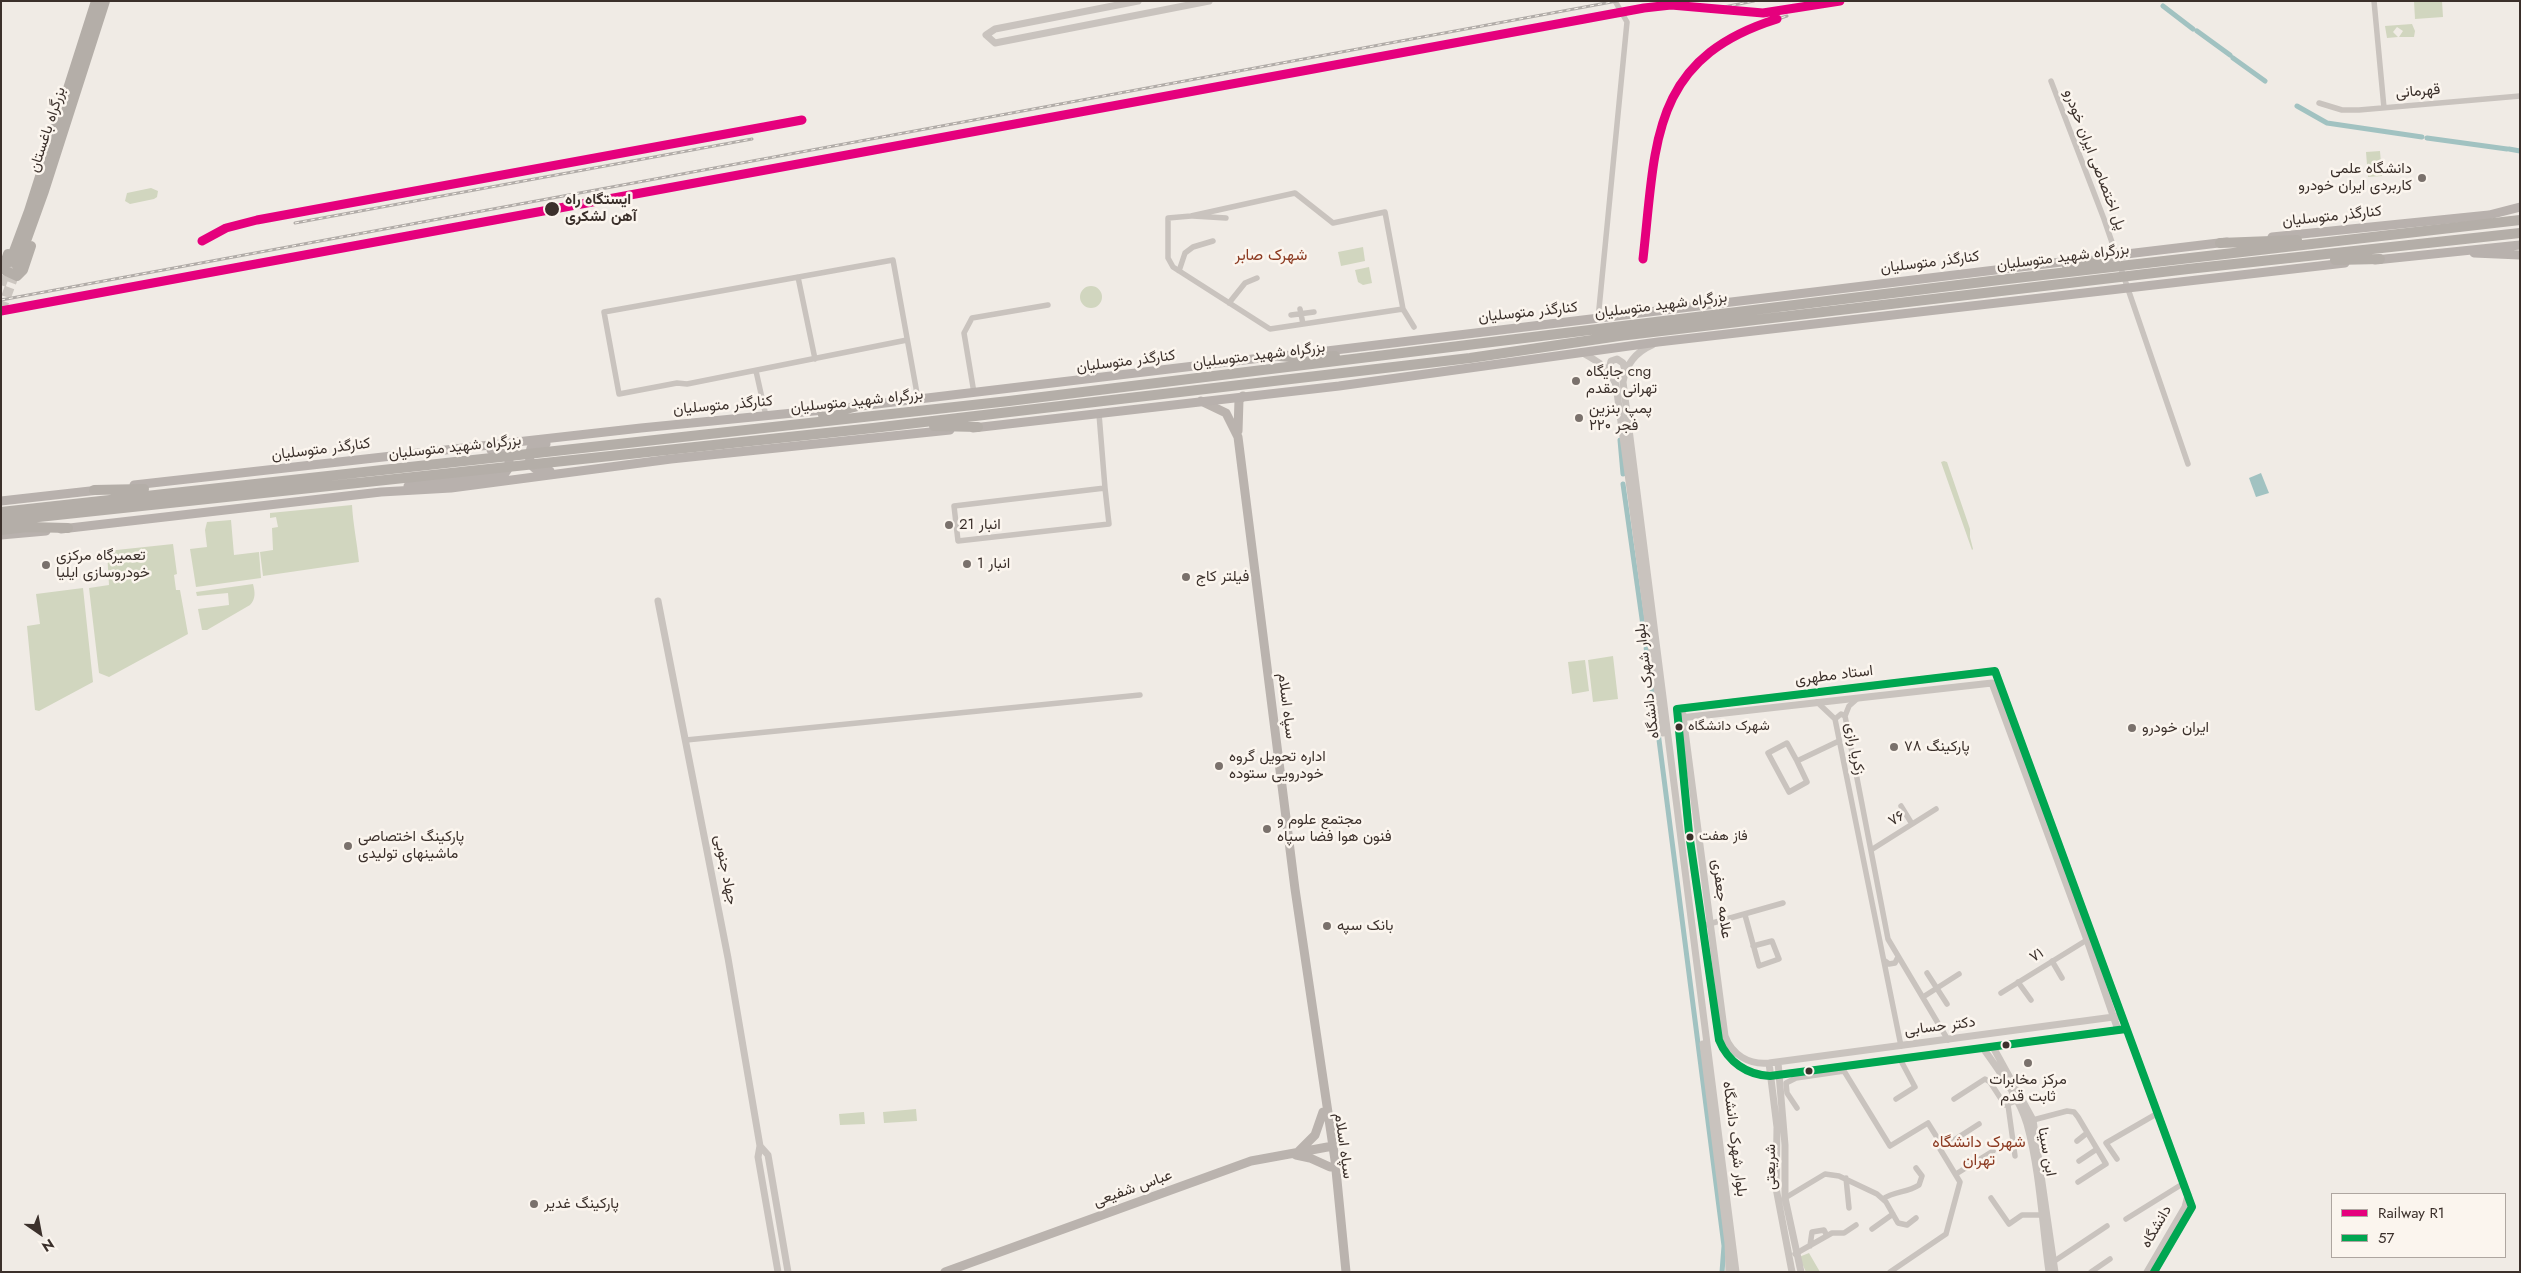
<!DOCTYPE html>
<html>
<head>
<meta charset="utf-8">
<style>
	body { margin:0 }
	#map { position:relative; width:2521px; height:1273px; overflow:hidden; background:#f0ebe5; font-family:Jost,sans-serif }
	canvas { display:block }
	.frame { position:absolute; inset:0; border:2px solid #3b302b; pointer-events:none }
	.legend { position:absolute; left:2331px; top:1193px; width:175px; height:65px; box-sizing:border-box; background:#fbf5ee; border:1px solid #aea6a0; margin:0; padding:6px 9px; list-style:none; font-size:15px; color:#3b302b }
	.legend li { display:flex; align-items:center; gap:10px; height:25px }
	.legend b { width:25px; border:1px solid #aea6a0 }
	.north { position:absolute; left:15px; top:1208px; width:50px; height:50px; -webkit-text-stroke:4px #fbf5ee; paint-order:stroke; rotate:147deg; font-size:14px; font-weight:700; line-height:20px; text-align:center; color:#3b302b }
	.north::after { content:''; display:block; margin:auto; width:18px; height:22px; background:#3b302b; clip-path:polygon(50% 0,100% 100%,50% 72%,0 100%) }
</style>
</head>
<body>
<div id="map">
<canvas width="2521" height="1273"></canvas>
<div class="frame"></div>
<ul class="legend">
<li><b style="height:6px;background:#e5007d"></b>Railway R1</li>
<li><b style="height:6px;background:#00a651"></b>57</li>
</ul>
<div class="north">N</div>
</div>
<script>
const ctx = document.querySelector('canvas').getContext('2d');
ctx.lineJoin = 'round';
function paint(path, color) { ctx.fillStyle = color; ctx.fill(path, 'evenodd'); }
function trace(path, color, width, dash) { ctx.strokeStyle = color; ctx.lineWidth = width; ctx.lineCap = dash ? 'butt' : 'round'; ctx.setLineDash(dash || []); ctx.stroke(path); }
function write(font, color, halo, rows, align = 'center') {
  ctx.font = font + ' Jost,Vazirmatn,sans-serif'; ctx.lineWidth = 5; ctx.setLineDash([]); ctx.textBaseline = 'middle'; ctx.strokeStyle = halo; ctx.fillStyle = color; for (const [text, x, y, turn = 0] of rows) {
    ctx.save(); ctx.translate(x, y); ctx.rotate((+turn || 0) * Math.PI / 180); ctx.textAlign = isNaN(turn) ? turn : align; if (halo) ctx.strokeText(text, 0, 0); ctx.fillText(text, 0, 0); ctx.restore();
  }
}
const green = new Path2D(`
	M2414,1H2442L2443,17L2415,19Z
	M2412,24L2415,31L2414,37H2399L2403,31L2397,27L2393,32L2398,37L2387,38L2385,26Z
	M2380,151L2382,176L2368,177L2366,152Z
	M151,188L158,191L157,197L154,199L130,204L125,201L127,193Z
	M1363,247L1365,261L1341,266L1338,252Z
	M1369,267L1372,283L1363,285L1358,282L1355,270Z
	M1080 297a11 11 0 1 1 22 0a11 11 0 1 1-22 0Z
	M1944,461L1947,462L1970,529V537L1973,549L1972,550L1941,462Z
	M352,505C353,524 357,542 359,562L263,576L260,552L273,550L272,528L278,527L276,517L270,518V513Z
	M231,520L234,555L259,552L261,578L196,587L190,549L207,547L205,530L207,522Z
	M173,544L177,574L174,575L176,590H180L188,634L109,677L99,673L89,588L109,585L107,551Z
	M253,584C255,592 256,599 250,605L207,630H202L198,609L229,605L228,593L197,596L196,592Z
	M83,588L93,682L39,711L35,710L27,626L40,624L36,594Z
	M1613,656L1618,699L1593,702L1588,660Z
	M1585,660L1589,691L1572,694L1568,662Z
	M916,1109L917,1121L884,1123L883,1112Z
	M864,1112L865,1124L840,1125L839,1114Z
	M1809,1253L1820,1272H1806L1799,1257Z`);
const water = new Path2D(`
	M2261,473L2269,493L2256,497L2249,478Z`);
const canal = new Path2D(`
	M2163,6L2193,29
	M2197,31L2230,55
	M2233,58L2265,81
	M2297,106L2327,123L2422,137
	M2427,138L2507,149
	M2509,149L2520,151
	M1620,440L1623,474
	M1623,484L1657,725
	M1658,732L1724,1246L1722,1272`);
const trunkTunnel = new Path2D(`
	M1,285L9,263
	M1,311L17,267`);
const minor = new Path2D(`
	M2374,1L2384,108
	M2051,81L2104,219L2188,464
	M2319,103L2342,110H2359L2520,96
	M1193,216L1226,218
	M1179,271L1185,253L1193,247L1213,241
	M798,277L815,359
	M1229,303L1245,283L1257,278
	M1300,309L1303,324
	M1403,309L1270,329L1173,267L1168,258V218L1191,216L1295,193L1333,223L1385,212L1403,309L1414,327
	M1291,315L1314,312
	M1598,319L1627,22L1615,1
	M907,340L687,384L677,383L619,394L604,312L893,260L918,399
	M756,371L766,416
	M974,393L964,333L972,318L1048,305
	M1099,414L1105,488
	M1105,488L1109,524L958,541L954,506Z
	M1817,702L1835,719
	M1845,716L1849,706L1858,698
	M1835,719L1841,714L1845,716L1888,939L1948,1040
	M1835,719L1901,1046
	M686,740L1140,695
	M1797,761L1787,743L1768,753L1789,792L1807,782L1797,761L1839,741
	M1901,806L1912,824
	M1871,850L1936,809
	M1745,915L1759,966L1779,959L1772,941L1753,946
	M1702,926L1783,903
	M1885,961L1889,964L1895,963L1898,957
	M2052,961L2062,978
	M1927,973L1947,1004
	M2018,982L2031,1000
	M2001,993L2090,938
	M1923,997L1959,974
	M1896,1099L1915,1087L1900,1059
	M1954,1099L1985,1079L1990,1082L2005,1105L2016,1101
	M2008,1105L2015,1156
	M1797,1108L1787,1093L1786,1083L1796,1078L1844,1071L1890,1146L1928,1123L1943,1147
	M2033,1120L2067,1111L2074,1112L2078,1117L2106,1164L2078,1182
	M2077,1141L2087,1133
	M2117,1159L2106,1143L2158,1113
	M2079,1161L2097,1149
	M1956,1174L1993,1151
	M1846,1178L1849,1208
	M1785,1198L1825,1174L1839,1176L1877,1194L1886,1202L1898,1223L1907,1225L1916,1218
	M1991,1198L2009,1224L2022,1215H2041
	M1883,1199C1894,1191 1907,1193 1919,1185L1922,1176L1916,1168
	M2126,1219L2184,1183
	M1872,1229L1893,1214
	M1810,1246L1812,1232L1824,1230L1827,1236
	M1795,1254L1832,1233H1844L1856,1225
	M2053,1262L2107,1226
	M1890,1272L1946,1234L1960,1182L1940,1149L1979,1124
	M2091,1272L2110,1259`);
const tertiary = new Path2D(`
	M1138,1L995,29L986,35L995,43L1209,1
	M1652,345C1636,352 1626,364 1623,382L1736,1272
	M1581,352C1597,361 1609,367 1616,385L1663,733
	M1609,370L1611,361L1617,359L1623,363L1625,371
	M658,601L728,958L760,1146L758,1157L778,1272
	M1682,708L1725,1036C1732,1055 1749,1065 1769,1063L2121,1016
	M1680,718L1992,683L2087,940L2118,1030
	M2126,1029L1770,1076C1747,1075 1728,1062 1719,1040L1689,833L1677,709L1995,671L2192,1207L2154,1272
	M1703,1044L1728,1243L1729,1272
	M1993,1047L2033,1120L2055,1272
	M1983,1048C1999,1071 2019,1097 2027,1124C2040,1171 2042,1223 2049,1272
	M1778,1062L1785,1145V1198L1801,1272
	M1769,1063L1777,1127L1776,1188L1792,1272
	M760,1146L768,1155L788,1272
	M2147,1272L2185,1207L2188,1195`);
const secondary = new Path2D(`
	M1201,401L1226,413L1238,437L1295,889L1335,1160L1346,1272
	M1238,431L1239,400L1243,396
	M1299,1151L1315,1135L1323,1112
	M1296,1155L1310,1158L1330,1167
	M945,1272L1251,1161L1333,1146`);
const primary = new Path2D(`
	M2272,237L2489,215L2520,207
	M2474,253L2520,255
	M2118,255L2227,242
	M2375,260L2520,245
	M1302,354L2078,260
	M852,407L1286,355
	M973,428L1339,386L1658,342L2345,263
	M546,444L531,448C526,464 534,473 550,471
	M134,485L641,428L834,409
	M408,486L503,475C511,468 511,459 504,450H491
	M1,501L99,490
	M61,529L381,492L451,488L671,459L950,430
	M1,535L46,531`);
const trunk = new Path2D(`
	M2220,243L2297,240
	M8,254L4,267L6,271L17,276L23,270L31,246
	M2335,260L2380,259
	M10,262L29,211L96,1
	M17,266L44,191L105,1
	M2067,266L2125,254
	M1280,356L1299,358L1335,356
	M823,415L858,406
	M934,426L978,427
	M94,490L144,489
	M1,512L1009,401L1999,280L2520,220
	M1,521L873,428L1470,358L1619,336L2188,269L2520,233
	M1,530L27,527L68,528`);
const rail = new Path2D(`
	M1724,7L1754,1
	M295,223L752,139
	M202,241L226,228L257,220L802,120
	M1643,259L1660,133C1676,63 1723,36 1787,16
	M1,300L1617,1
	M1,311L1644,8L1671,5L1763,13L1840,1`);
const bus1 = new Path2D(`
	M2126,1029L1770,1076C1747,1075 1728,1062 1719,1040L1689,833L1677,709L1995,671L2192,1207L2154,1272`);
const rail1 = new Path2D(`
	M202,241L226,228L257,220L802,120
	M1643,259C1656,145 1649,59 1777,19
	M1,311L1644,8L1671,5L1763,13L1840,1`);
const markers = [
	[2422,178,5,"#7a716c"],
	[552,209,8,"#3b302b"],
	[1576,381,5,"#7a716c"],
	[1579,418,5,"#7a716c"],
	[949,525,5,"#7a716c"],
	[967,564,5,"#7a716c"],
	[46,565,5,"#7a716c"],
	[1186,577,5,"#7a716c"],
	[1679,727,4.5,"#3b302b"],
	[2132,728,5,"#7a716c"],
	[1894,747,5,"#7a716c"],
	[1219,766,5,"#7a716c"],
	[1267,829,5,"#7a716c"],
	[1690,837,4.5,"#3b302b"],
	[348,846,5,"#7a716c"],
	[1327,926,5,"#7a716c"],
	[2006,1045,4.5,"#3b302b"],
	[2028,1063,5,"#7a716c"],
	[1809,1071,4.5,"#3b302b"],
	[534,1204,5,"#7a716c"]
];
const busNames = [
	["شهرک دانشگاه",1688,727],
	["فاز هفت",1699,837]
];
const streetNames = [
	["قهرمانی",2418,92,-5],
	["بزرگراه باغستان",48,130,-72],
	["پل اختصاصی ایران خودرو",2094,160,69],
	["کنارگذر متوسلیان",2332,217,-6],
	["بزرگراه شهید متوسلیان",2063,258,-7],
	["کنارگذر متوسلیان",1930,263,-7],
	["بزرگراه شهید متوسلیان",1661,306,-7],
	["کنارگذر متوسلیان",1528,313,-6],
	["بزرگراه شهید متوسلیان",1259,356,-7],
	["کنارگذر متوسلیان",1126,362,-7],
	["بزرگراه شهید متوسلیان",857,402,-6],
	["کنارگذر متوسلیان",723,406,-5],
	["بزرگراه شهید متوسلیان",455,448,-6],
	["کنارگذر متوسلیان",321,450,-7],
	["استاد مطهری",1834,676,-7],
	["بلوار شهرک دانشگاه",1648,681,-97],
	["سپاه اسلام",1286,706,83],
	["زکریا رازی",1854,749,79],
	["۷۶",1897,819,-32],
	["جهاد جنوبی",725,870,79],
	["علامه جعفری",1721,899,83],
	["۷۱",2037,956,-32],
	["دکتر حسابی",1940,1027,-7],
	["بلوار شهرک دانشگاه",1734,1139,83],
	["سپاه اسلام",1343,1146,82],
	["ابن سینا",2046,1152,80],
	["شریعتی",1771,1167,-90],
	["عباس شفیعی",1133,1189,-20],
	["دانشگاه",2157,1227,-60]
];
const poiNames = [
	["دانشگاه علمی",2412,169,"right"],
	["کاربردی ایران خودرو",2412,186,"right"],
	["جایگاه cng",1586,372],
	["تهرانی مقدم",1586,389],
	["پمپ بنزین",1589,409],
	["۲۲۰ فجر",1589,426],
	["انبار 21",959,525],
	["تعمیرگاه مرکزی",56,556],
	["خودروسازی ایلیا",56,573],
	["انبار 1",977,564],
	["فیلتر کاج",1196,577],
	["ایران خودرو",2142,728],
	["پارکینگ ۷۸",1904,747],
	["اداره تحویل گروه",1229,757],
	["خودرویی ستوده",1229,774],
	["مجتمع علوم و",1277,820],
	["فنون هوا فضا سپاه",1277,837],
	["پارکینگ اختصاصی",358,837],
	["ماشینهای تولیدی",358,854],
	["بانک سپه",1337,926],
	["مرکز مخابرات",2028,1080,"center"],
	["ثابت قدم",2028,1097,"center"],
	["پارکینگ غدیر",544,1204]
];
const stopNames = [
	["ایستگاه راه",565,200],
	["آهن لشکری",565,217]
];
const neighbourhoodNames = [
	["شهرک صابر",1271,256],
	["شهرک دانشگاه",1979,1143],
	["تهران",1979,1161]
];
paint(green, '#d1d6bf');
paint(water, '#a1c2c1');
trace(canal, '#a1c2c1', 5);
trace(trunkTunnel, '#ccc6c0', 10, [10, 5]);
trace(minor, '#c9c3be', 5.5);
trace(tertiary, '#c9c3be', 7);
trace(secondary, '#bab3ae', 9);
trace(primary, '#b8b1ad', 9);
trace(trunk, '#b4aea8', 10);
trace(rail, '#b1aca8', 3);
trace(rail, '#fbf5ee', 1, [4]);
trace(bus1, '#00a651', 8);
trace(rail1, '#e5007d', 9);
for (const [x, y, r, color] of markers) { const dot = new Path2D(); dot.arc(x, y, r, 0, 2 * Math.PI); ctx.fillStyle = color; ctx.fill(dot); trace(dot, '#fbf5ee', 2); }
write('14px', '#3b302b', '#fbf5ee', busNames, 'left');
write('15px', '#3b302b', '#fbf5ee', streetNames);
write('15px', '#3b302b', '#fbf5ee', poiNames, 'left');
write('bold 15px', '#3b302b', '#fbf5ee', stopNames, 'left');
write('16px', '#8c3b22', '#fbf5ee', neighbourhoodNames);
</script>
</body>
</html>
